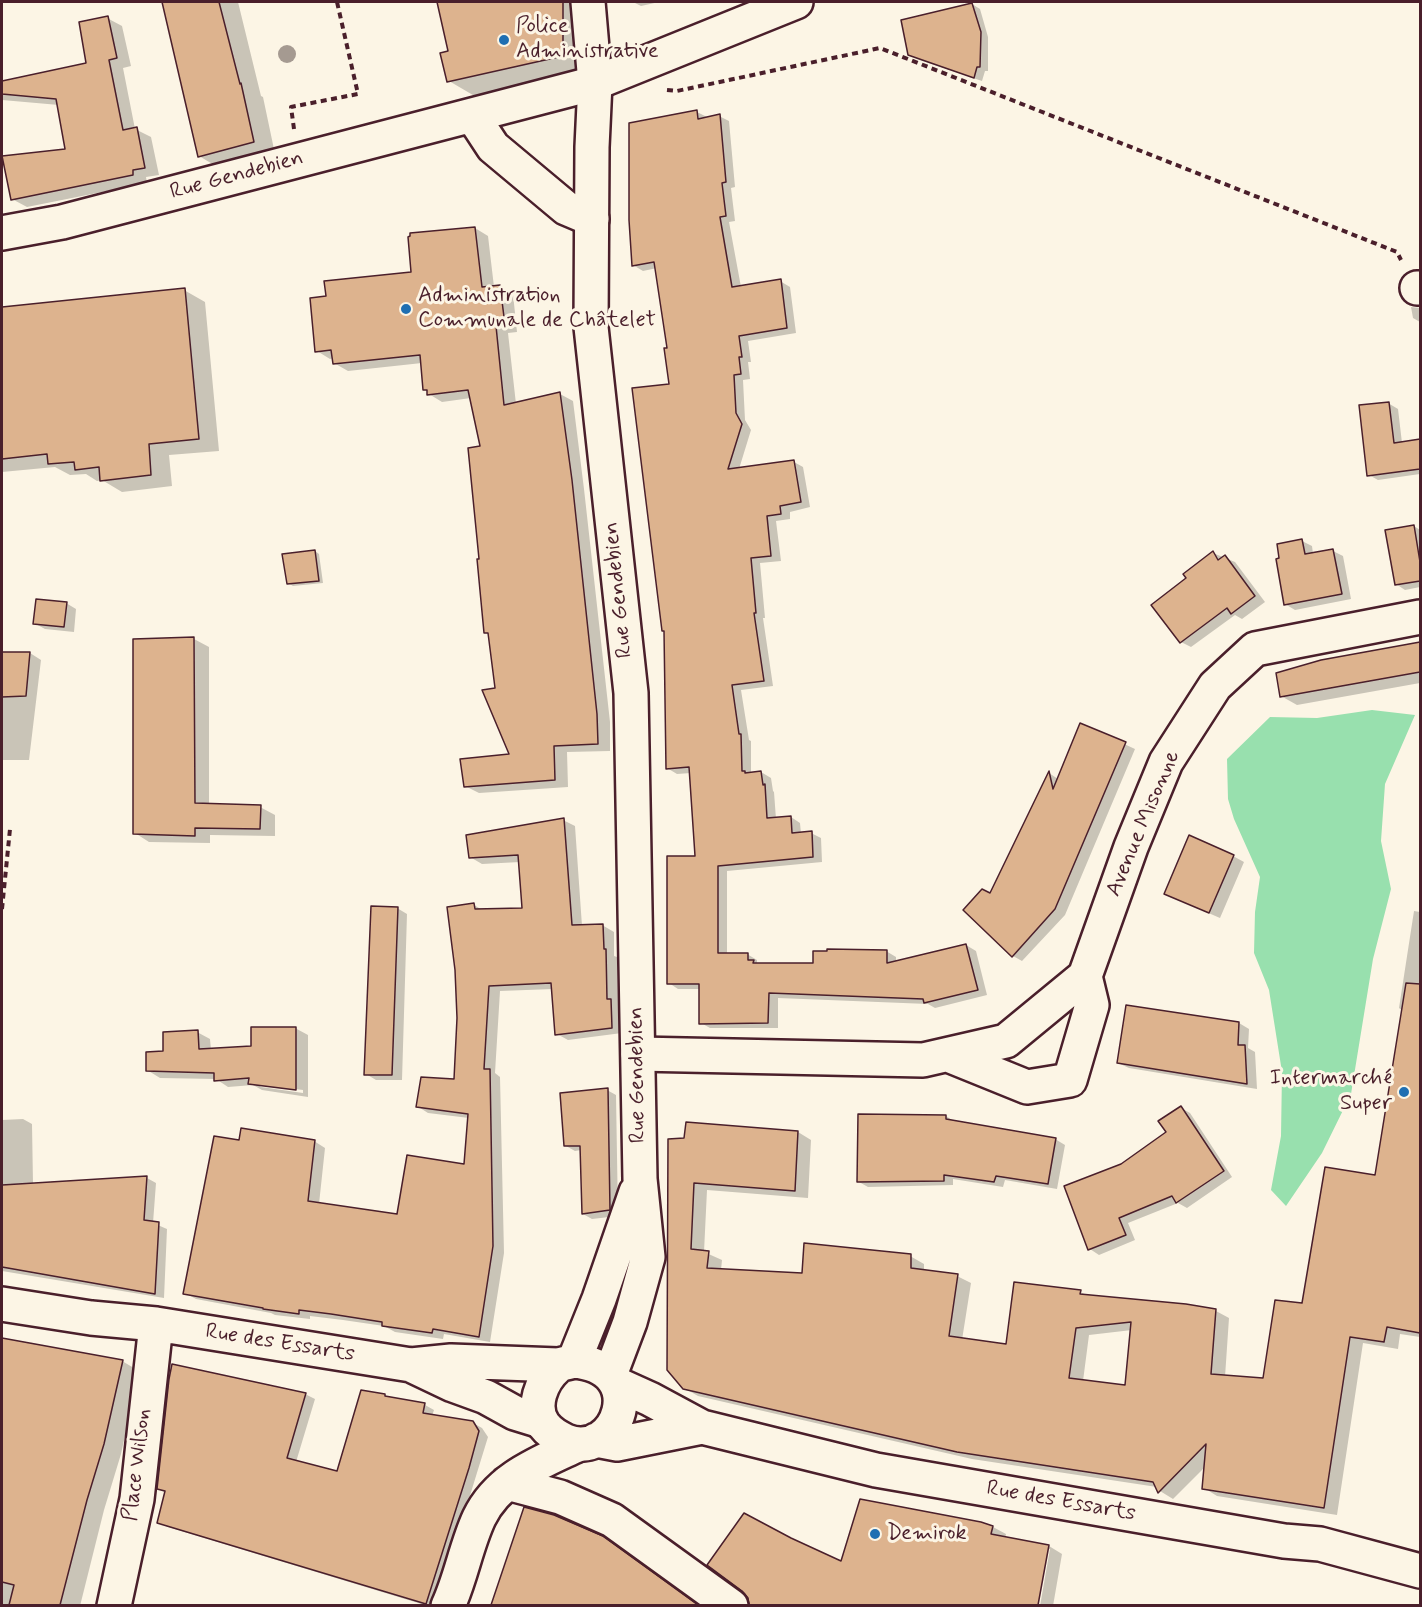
<!DOCTYPE html>
<html>
<head>
<meta charset="utf-8">
<style>
	body { margin:0 }
	#map { position:relative; width:1422px; height:1607px; overflow:hidden; background:#fcf5e5; font-family:Mynerve,sans-serif }
	canvas { display:block }
	.frame { position:absolute; inset:0; border:3px solid #4a1f2b; pointer-events:none }
</style>
</head>
<body>
<div id="map">
<canvas width="1422" height="1607"></canvas>
<div class="frame"></div>
</div>
<script>
const ctx = document.querySelector('canvas').getContext('2d');
ctx.lineJoin = 'round';
function paint(path, color) { ctx.fillStyle = color; ctx.fill(path, 'evenodd'); }
function trace(path, color, width, dash) { ctx.strokeStyle = color; ctx.lineWidth = width; ctx.lineCap = dash ? 'butt' : 'round'; ctx.setLineDash(dash || []); ctx.stroke(path); }
function write(font, color, halo, rows, align = 'center') {
  ctx.font = font + ' Mynerve,sans-serif'; ctx.lineWidth = 6; ctx.setLineDash([]); ctx.textBaseline = 'middle'; ctx.strokeStyle = halo; ctx.fillStyle = color; for (const [text, x, y, turn = 0] of rows) {
    ctx.save(); ctx.translate(x, y); ctx.rotate((+turn || 0) * Math.PI / 180); ctx.textAlign = isNaN(turn) ? turn : align; if (halo) ctx.strokeText(text, 0, 0); ctx.fillText(text, 0, 0); ctx.restore();
  }
}
const green = new Path2D(`
	M1372,710L1415,715L1385,784L1381,841L1391,889L1373,959L1351,1094L1322,1153L1286,1206L1271,1190L1281,1136L1282,1072L1269,990L1254,953L1255,912L1260,877L1234,819L1228,799L1227,759L1270,717L1317,718Z`);
const shadow = new Path2D(`
	M163,2H238L261,96L263,97L275,154L221,169L199,156Z
	M438,2H591L592,73L478,98L449,81V52Z
	M633,2H659L641,6Z
	M972,4L980,9L988,37V71H985L982,81L917,59L909,54Z
	M107,18L122,26L131,66L123,68L135,129L151,137L159,175L146,177L147,183L27,207L12,199L67,150L59,105L2,100V82L88,64Z
	M697,112L707,117L719,116L729,121L735,187L731,188L735,221L729,222L741,287L780,281L790,287L796,333L748,341L751,362H748L750,379L743,380L745,420L751,430L739,469L794,462L803,467L810,507L790,512V519L776,521L781,561L760,563L765,618H763L773,686L741,690L749,740L751,741V773L761,772L771,778L773,791L774,792L776,819L791,817L800,823L801,834L811,833L821,838L822,862L727,871V954H747L757,960V964L815,965L886,951L896,957V962L966,945L976,951L987,995L935,1008L928,1004L778,998V1028H710L701,1023L700,989H678L669,983L696,857L691,773L677,774L667,768L671,385L668,349L657,268L643,271L633,265Z
	M475,228L488,236L494,287H500L513,294L517,332L508,333L516,404L560,394L573,401L584,489L610,722V751L567,752L568,787L479,793L465,786L511,755L497,689L490,635L485,632L481,560L482,448L471,398L442,402L429,394L425,389L422,363L348,371L334,363V358L330,359L317,351L327,297L413,273Z
	M184,290L205,302L219,451L169,455L172,486L122,492L102,480L97,481L86,474L70,475L55,467L2,472V308Z
	M1411,307L1420,308V322L1413,318Z
	M1388,403L1398,409L1402,443L1420,441V474L1378,480L1369,475Z
	M1414,526L1420,530V587L1405,590L1396,584Z
	M1302,541L1312,546L1313,554L1333,551L1343,556L1351,599L1295,610L1285,604Z
	M315,551L319,554L323,583L293,586L288,583Z
	M1213,553L1235,562L1265,602L1242,619L1235,615L1191,647L1181,642L1188,579Z
	M66,603L76,609L74,632L45,629L34,623Z
	M194,639L209,647V805L260,807L275,815V836L210,835V843L149,842L135,833Z
	M1420,644V683L1297,705L1281,696L1321,662Z
	M2,653H30L41,660L29,760H2Z
	M1081,724L1135,749L1065,915L1022,961L1013,956L991,895L1049,773L1058,779Z
	M563,820L575,826L582,926L602,925L614,932V956L617,957L618,1005L622,1007V1033L568,1040L557,1034L553,989L500,991L495,1073L500,1077L504,1253L490,1342L444,1334L443,1339L395,1332L384,1326L343,1320L310,1316V1319L275,1315L271,1313L196,1299L185,1293L240,1142L314,1141L325,1148L319,1204L398,1216L466,1166L469,1118L428,1113L417,1106L455,1080L474,905L484,911L524,909L520,862L482,864L470,857Z
	M1233,856L1244,862L1220,918L1176,899Z
	M397,908L407,914L402,1080H376L366,1074Z
	M1414,911L1420,912V1337L1400,1334L1398,1349L1363,1343L1337,1515L1217,1496L1204,1488L1206,1466L1173,1499L1160,1491L1157,1487L972,1459L698,1396L684,1388L687,1123L798,1132L811,1140L808,1198L707,1190L704,1252L722,1260L721,1270L804,1274L910,1256L924,1264V1271L957,1276L971,1283L962,1340L1008,1346L1080,1292L1088,1296L1216,1311L1229,1318L1225,1377L1264,1380L1304,1305L1376,1177L1403,1011L1399,1008ZM1132,1330L1127,1387L1083,1381L1089,1335Z
	M1239,1023L1249,1029L1248,1048L1255,1052L1257,1089L1129,1068L1118,1063Z
	M295,1028L308,1035V1097L262,1090L253,1085L228,1087L216,1079L160,1078L147,1070L164,1053L197,1032L210,1039L211,1050L252,1048ZM258,1084L303,1090V1093L261,1087Z
	M607,1090L616,1095L618,1216L592,1219L583,1214L581,1150L575,1151L566,1146Z
	M1181,1108L1190,1113L1232,1177L1187,1208L1178,1203L1128,1223L1135,1240L1099,1255L1090,1249L1168,1133Z
	M946,1116L955,1122L1055,1139L1065,1145L1057,1189L1005,1180L1003,1187L953,1179V1185L868,1187L859,1182Z
	M23,1119L32,1124L33,1184L147,1178L156,1183L153,1223L167,1229L164,1298L2,1271V1120Z
	M2,1340L122,1361L139,1371L121,1454L104,1510L80,1606H2Z
	M305,1394L315,1399L296,1462L338,1473L385,1395L391,1399L425,1405L434,1410L432,1416L473,1423L482,1428L488,1437L436,1606H428L168,1527L159,1522L166,1493L158,1489Z
	M525,1509L616,1546L699,1606H492Z
	M981,1524L993,1527L1006,1534L1005,1539L1049,1546L1062,1554L1053,1606H1040L1050,1549H1047L1037,1606H751L750,1598L790,1539L842,1563Z`);
const building = new Path2D(`
	M162,2H219L240,84L241,83L254,142L198,157Z
	M437,2H563V56L447,82L440,53L448,51Z
	M972,3L981,32L980,67H977L974,78L908,55L901,20Z
	M108,16L117,58L109,60L123,130L137,127L145,168L133,170V175L11,200L2,156L65,149L56,99L2,94V81L86,63L79,22Z
	M697,110L698,119L720,114L726,182L722,183L726,216L720,217L732,287L781,279L787,328L739,336L742,357H739L741,374L734,375L736,413L742,424L728,469L794,460L801,502L780,506L781,514L767,516L771,556L751,558L756,613H754L764,681L732,685L739,734H741L742,771H745V773L761,771L763,785L765,784L767,818L791,816L792,833L812,831L813,857L718,866V953H748V960H754L753,963H813V951H827V949L887,950V963L966,944L978,990L924,1003L923,999L769,993L768,1023L699,1024V984H667V856H695L689,767L666,769L664,631H662L632,388L669,384L664,348H667L654,262L632,266L629,220V123Z
	M475,227L482,287L500,285L505,325L496,326L504,405L560,392L572,480L597,714L598,744L554,746L555,780L464,787L460,759L509,754L482,690L495,688L488,633H484L477,559H479L468,448L480,446L468,390L427,395V390H423L420,355L333,364L331,350L315,352L310,298L326,296L324,281L411,272L408,237L410,236V233Z
	M185,288L199,439L149,444L151,475L100,481L99,467L75,470L74,462L48,464L47,454L2,459V307Z
	M1389,402L1394,443L1420,439V469L1367,476L1359,405Z
	M1414,525L1420,562V581L1395,585L1385,530Z
	M1302,539L1305,554L1333,549L1342,594L1284,605L1276,559L1279,558L1277,544Z
	M315,550L319,581L287,584L282,554Z
	M1213,551L1218,560L1225,555L1255,596L1231,614L1227,608L1180,643L1151,605L1186,578L1183,574Z
	M36,599L67,602L64,627L33,624Z
	M194,637L195,803L261,805L260,829L195,828V836L133,834V639Z
	M1420,642V672L1280,697L1276,673L1321,660Z
	M2,652H30L26,696L2,697Z
	M1080,723L1126,742L1055,909L1012,957L963,910L982,889L990,893L1049,771L1053,789Z
	M564,818L572,925L603,924L604,949H606L607,999H611L612,1028L555,1035L551,983L489,986L484,1069H490L493,1246L479,1337L433,1329L432,1333L382,1326V1322L331,1314L299,1310V1314L263,1309V1308L183,1294L214,1136L239,1140L241,1128L315,1140L308,1201L397,1214L407,1155L464,1164L468,1114L416,1107L421,1077L454,1079L457,1018L455,970L447,907L474,903L475,909L522,908L518,855L469,858L466,835Z
	M1189,835L1234,855L1209,913L1164,894Z
	M371,906L398,907L392,1075H364Z
	M1406,983L1420,984V1333L1387,1327L1384,1342L1350,1337L1324,1508L1202,1489L1206,1444L1158,1493L1153,1482L957,1452L683,1389L667,1370L668,1139L684,1138L686,1122L798,1131L795,1191L694,1183L691,1249L709,1251L707,1268L802,1273L804,1243L911,1254V1268L958,1274L949,1336L1006,1344L1014,1282L1081,1290L1080,1294L1186,1304L1216,1309L1211,1374L1263,1378L1275,1300L1302,1303L1325,1167L1375,1175ZM1131,1322L1125,1385L1069,1378L1076,1328Z
	M1126,1005L1239,1022L1238,1045H1245L1247,1084L1117,1063Z
	M251,1027H296V1090L248,1084L249,1078L214,1081V1073L146,1071V1052L163,1051V1032L198,1030L199,1049L251,1046Z
	M608,1088L610,1210L582,1214L580,1146H564L560,1093Z
	M1181,1106L1224,1171L1176,1203L1172,1196L1119,1218L1126,1235L1088,1250L1064,1186L1121,1164L1166,1132L1158,1121Z
	M858,1114L946,1115V1119L1056,1138L1048,1184L996,1176L994,1182L944,1175V1181L857,1182Z
	M147,1176L144,1220L159,1222L155,1294L2,1267V1185Z
	M2,1338L123,1360L104,1444L87,1500L60,1605H9L14,1585L2,1582Z
	M172,1364L306,1393L287,1458L337,1471L361,1390L385,1394V1396L425,1403L423,1413L473,1421L479,1431L469,1468L426,1604L157,1523L165,1491L157,1489L169,1379Z
	M860,1499L981,1522L993,1526L991,1534L1049,1545L1038,1605H749L748,1598L742,1591L707,1565L744,1513L791,1538L841,1561Z
	M524,1507L554,1515L603,1536L698,1605H491Z`);
const path = new Path2D(`
	M667,90L677,91L880,48L1397,252L1401,260
	M294,129L291,107L358,94L337,2
	M2,909L10,829`);
const minor = new Path2D(`
	M472,115L493,147L566,208L592,219
	M2,233L62,222L595,83L796,2
	M1417,288H1420
	M638,1054L923,1060L1006,1041L1085,976L1131,847L1166,762L1215,686L1255,649L1420,617
	M948,1055L1027,1087L1070,1080L1092,1005L1085,976
	M2,1304L91,1318L156,1324L411,1365L451,1361L558,1365
	M411,1365L453,1385L486,1397L515,1413L541,1421
	M507,1483L560,1497L612,1520L731,1606
	M114,1606L137,1499L156,1324
	M448,1606C461,1578 466,1546 479,1518C498,1478 539,1463 577,1445`);
const major = new Path2D(`
	M588,2L595,83L592,147L591,327L631,693L640,1179L648,1257L630,1322L610,1375
	M574,1361C653,1368 617,1462 566,1441C557,1437 550,1433 544,1425C531,1407 541,1381 557,1367C561,1363 569,1363 574,1361Z
	M574,1361L599,1299L636,1192
	M619,1385L650,1399L702,1427L876,1470L1284,1541L1320,1544L1420,1571
	M596,1440L617,1444L702,1427`);
const trees = [
	[287,54]
];
const markers = [
	[504,40,6,"#1f6fb2"],
	[406,309,6,"#1f6fb2"],
	[1404,1092,6,"#1f6fb2"],
	[875,1534,6,"#1f6fb2"]
];
const poiNames = [
	["Police",516,27],
	["Administrative",516,52],
	["Administration",418,296],
	["Communale de Châtelet",418,321],
	["Intermarché",1392,1079,"right"],
	["Super",1392,1104,"right"],
	["Demirok",887,1534]
];
const streetNames = [
	["Rue Gendebien",237,176,-15],
	["Rue Gendebien",619,590,-96],
	["Avenue Misonne",1144,824,-67],
	["Rue Gendebien",638,1075,-91],
	["Rue des Essarts",280,1344,9],
	["Place Wilson",138,1465,-83],
	["Rue des Essarts",1061,1502,10]
];
paint(green, '#98e0ae');
paint(shadow, '#0003');
paint(building, '#ddb38e');
trace(building, '#4a1f2b', 1.5);
trace(minor, '#4a1f2b', 38);
trace(major, '#4a1f2b', 38);
trace(path, '#4a1f2b', 4, [6, 4.5]);
trace(minor, '#fcf5e5', 33);
trace(major, '#fcf5e5', 33);
ctx.fillStyle = '#a59a91';
for (const [x, y] of trees) { ctx.beginPath(); ctx.arc(x, y, 9, 0, 2 * Math.PI); ctx.fill(); }
for (const [x, y, r, color] of markers) { const dot = new Path2D(); dot.arc(x, y, r, 0, 2 * Math.PI); ctx.fillStyle = color; ctx.fill(dot); trace(dot, '#fcf5e5', 2); }
write('22px', '#4a1f2b', '#fcf5e5', poiNames, 'left');
write('22px', '#4a1f2b', '#fcf5e5', streetNames);
</script>
</body>
</html>
